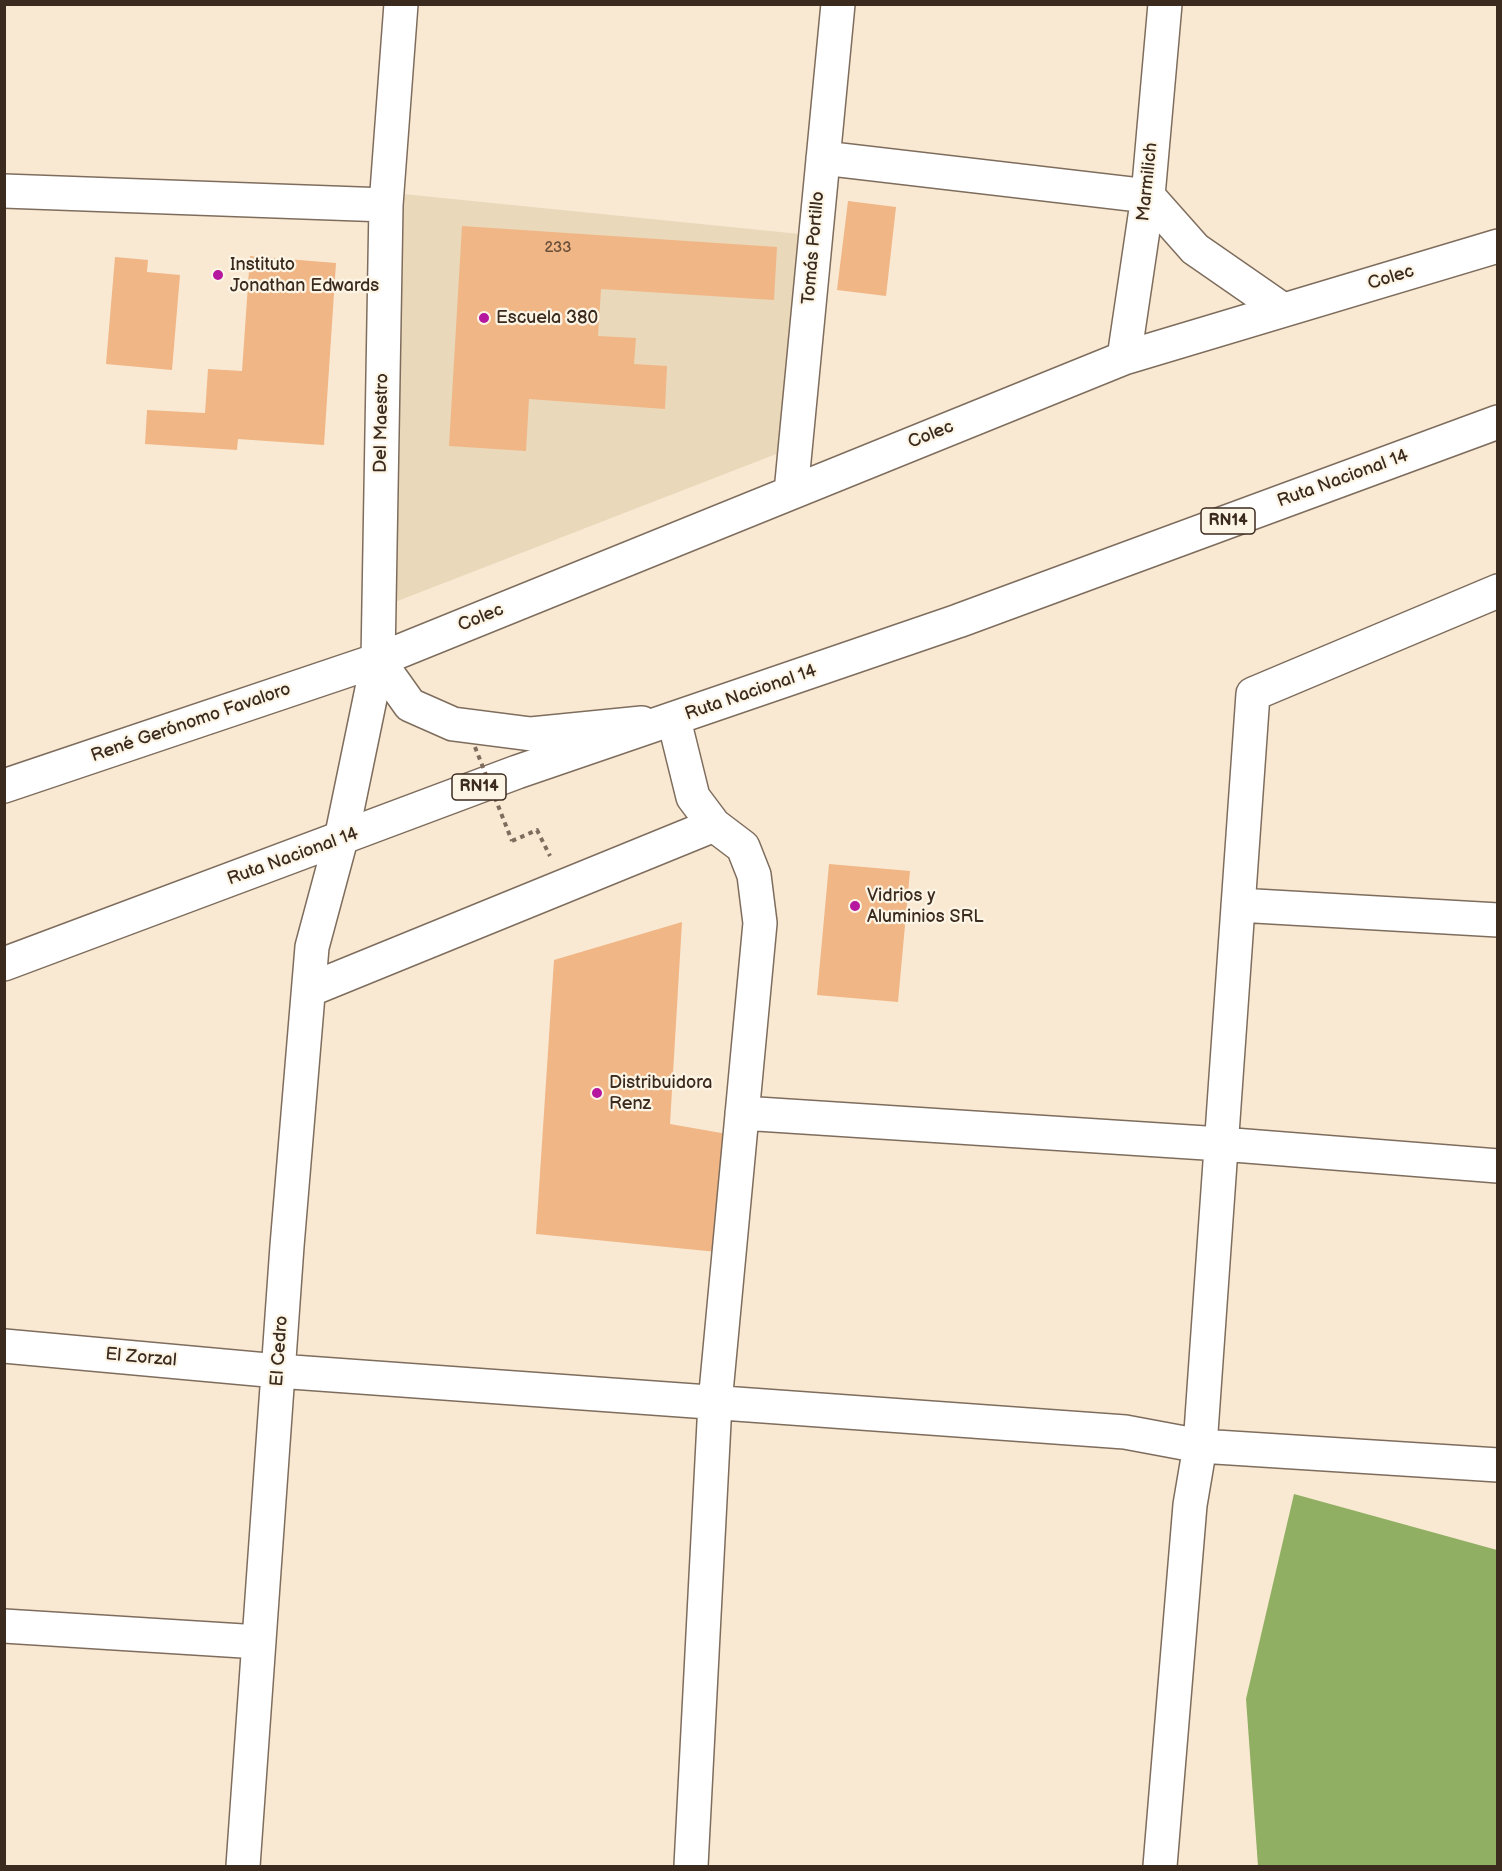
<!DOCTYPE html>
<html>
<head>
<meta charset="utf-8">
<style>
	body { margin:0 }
	#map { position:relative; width:1502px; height:1871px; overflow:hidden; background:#f9e9d3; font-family:"Balsamiq Sans",sans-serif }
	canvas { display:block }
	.frame { position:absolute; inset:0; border:6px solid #3b2a1e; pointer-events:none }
</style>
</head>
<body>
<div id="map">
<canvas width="1502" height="1871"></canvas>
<div class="frame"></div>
</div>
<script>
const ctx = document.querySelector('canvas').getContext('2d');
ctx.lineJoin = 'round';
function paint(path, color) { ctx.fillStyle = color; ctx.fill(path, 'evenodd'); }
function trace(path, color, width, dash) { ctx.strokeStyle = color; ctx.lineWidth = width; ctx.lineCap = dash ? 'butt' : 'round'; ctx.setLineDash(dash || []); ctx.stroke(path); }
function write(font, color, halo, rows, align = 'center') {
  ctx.font = font + ' "Balsamiq Sans",sans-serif'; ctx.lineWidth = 4.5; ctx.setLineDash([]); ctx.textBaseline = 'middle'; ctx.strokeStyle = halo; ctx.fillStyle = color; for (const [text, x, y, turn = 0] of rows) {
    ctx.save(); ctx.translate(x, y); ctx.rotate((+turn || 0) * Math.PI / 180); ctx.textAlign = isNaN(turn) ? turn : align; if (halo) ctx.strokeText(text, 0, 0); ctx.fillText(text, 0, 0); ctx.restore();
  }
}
const built = new Path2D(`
	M403,194L800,234L784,451L395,602Z`);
const forest = new Path2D(`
	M1294,1494L1497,1550V1866H1258L1246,1699Z`);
const building = new Path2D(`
	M848,201L896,207L886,296L837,290Z
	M462,226L777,247L774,300L601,289L598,336L636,338L634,364L667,366L665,409L529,399L526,451L449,446Z
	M250,256L336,263L324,445L238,439L237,450L145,444L147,410L205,413L208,369L242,371Z
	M115,257L148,260L147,272L180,275L172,370L106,364Z
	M829,864L910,871L898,1002L817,995Z
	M682,922L670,1124L727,1134L717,1252L536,1234L554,960Z`);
const path = new Path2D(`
	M512,841L537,830L550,856`);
const minor = new Path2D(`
	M823,158L1148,196L1195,249L1283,310
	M4,191L386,205
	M1124,358L1148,196L1165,4
	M791,492L838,4
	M378,660L410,705L453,724L531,734L642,723
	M674,720L693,797L714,825L743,847L754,875L760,923L715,1403L691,1866
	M4,786L378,660L1124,358L1498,246
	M1238,905L1498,920
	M309,990L714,825
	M742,1113L1221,1144L1498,1166
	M4,1346L278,1371L1125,1432L1200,1446L1498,1465
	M4,1626L259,1642
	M243,1866L287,1246L312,947L341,839L378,660L386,205L401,4
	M1160,1866L1190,1505L1200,1446L1253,694L1498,591`);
const trunk = new Path2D(`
	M4,964L517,772L958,621L1498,422`);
const pathBridge = new Path2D(`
	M475,747L512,841`);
const markers = [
	[218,275,6,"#b5179e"],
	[484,318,6,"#b5179e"],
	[855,906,6,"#b5179e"],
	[597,1093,6,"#b5179e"]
];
const numberNames = [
	["233",558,248]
];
const shields = [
	[1228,521,54],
	[479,787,54]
];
const shieldNames = [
	["RN14",1228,521],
	["RN14",479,787]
];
const streetNames = [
	["Marmilich",1148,182,-84],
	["Tomás Portillo",814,248,-85],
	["Colec",1391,278,-17],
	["Del Maestro",382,423,-89],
	["Colec",931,435,-22],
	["Ruta Nacional 14",1343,479,-20],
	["Colec",481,618,-22],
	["Ruta Nacional 14",751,693,-19],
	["René Gerónomo Favaloro",191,723,-19],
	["Ruta Nacional 14",293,857,-20],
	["El Cedro",280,1351,-86],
	["El Zorzal",141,1358,5]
];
const poiNames = [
	["Instituto",230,265],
	["Jonathan Edwards",230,286],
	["Escuela 380",496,318],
	["Vidrios y",867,896],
	["Aluminios SRL",867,917],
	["Distribuidora",609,1083],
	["Renz",609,1104]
];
paint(built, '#ead8ba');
paint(forest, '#90af62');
paint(building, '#f0b686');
trace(minor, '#7e6d5d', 36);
trace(trunk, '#7e6d5d', 36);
trace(path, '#7e6d5d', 4, [4.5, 4.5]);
trace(minor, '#fff', 33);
trace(trunk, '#fff', 33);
trace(pathBridge, '#7e6d5d', 4, [4.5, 4.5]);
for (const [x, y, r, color] of markers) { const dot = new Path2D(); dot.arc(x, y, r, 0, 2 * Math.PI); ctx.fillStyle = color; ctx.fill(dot); trace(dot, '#fcf5e5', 2); }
write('15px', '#684d38', null, numberNames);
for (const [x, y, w] of shields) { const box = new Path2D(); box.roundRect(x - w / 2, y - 13, w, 26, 4.5); ctx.fillStyle = '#fcf5e5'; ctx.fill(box); trace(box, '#3b2a1e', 1.5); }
write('bold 16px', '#3b2a1e', null, shieldNames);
write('18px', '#3b2a1e', '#fcf5e5', streetNames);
write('18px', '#3b2a1e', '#fcf5e5', poiNames, 'left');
</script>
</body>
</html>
